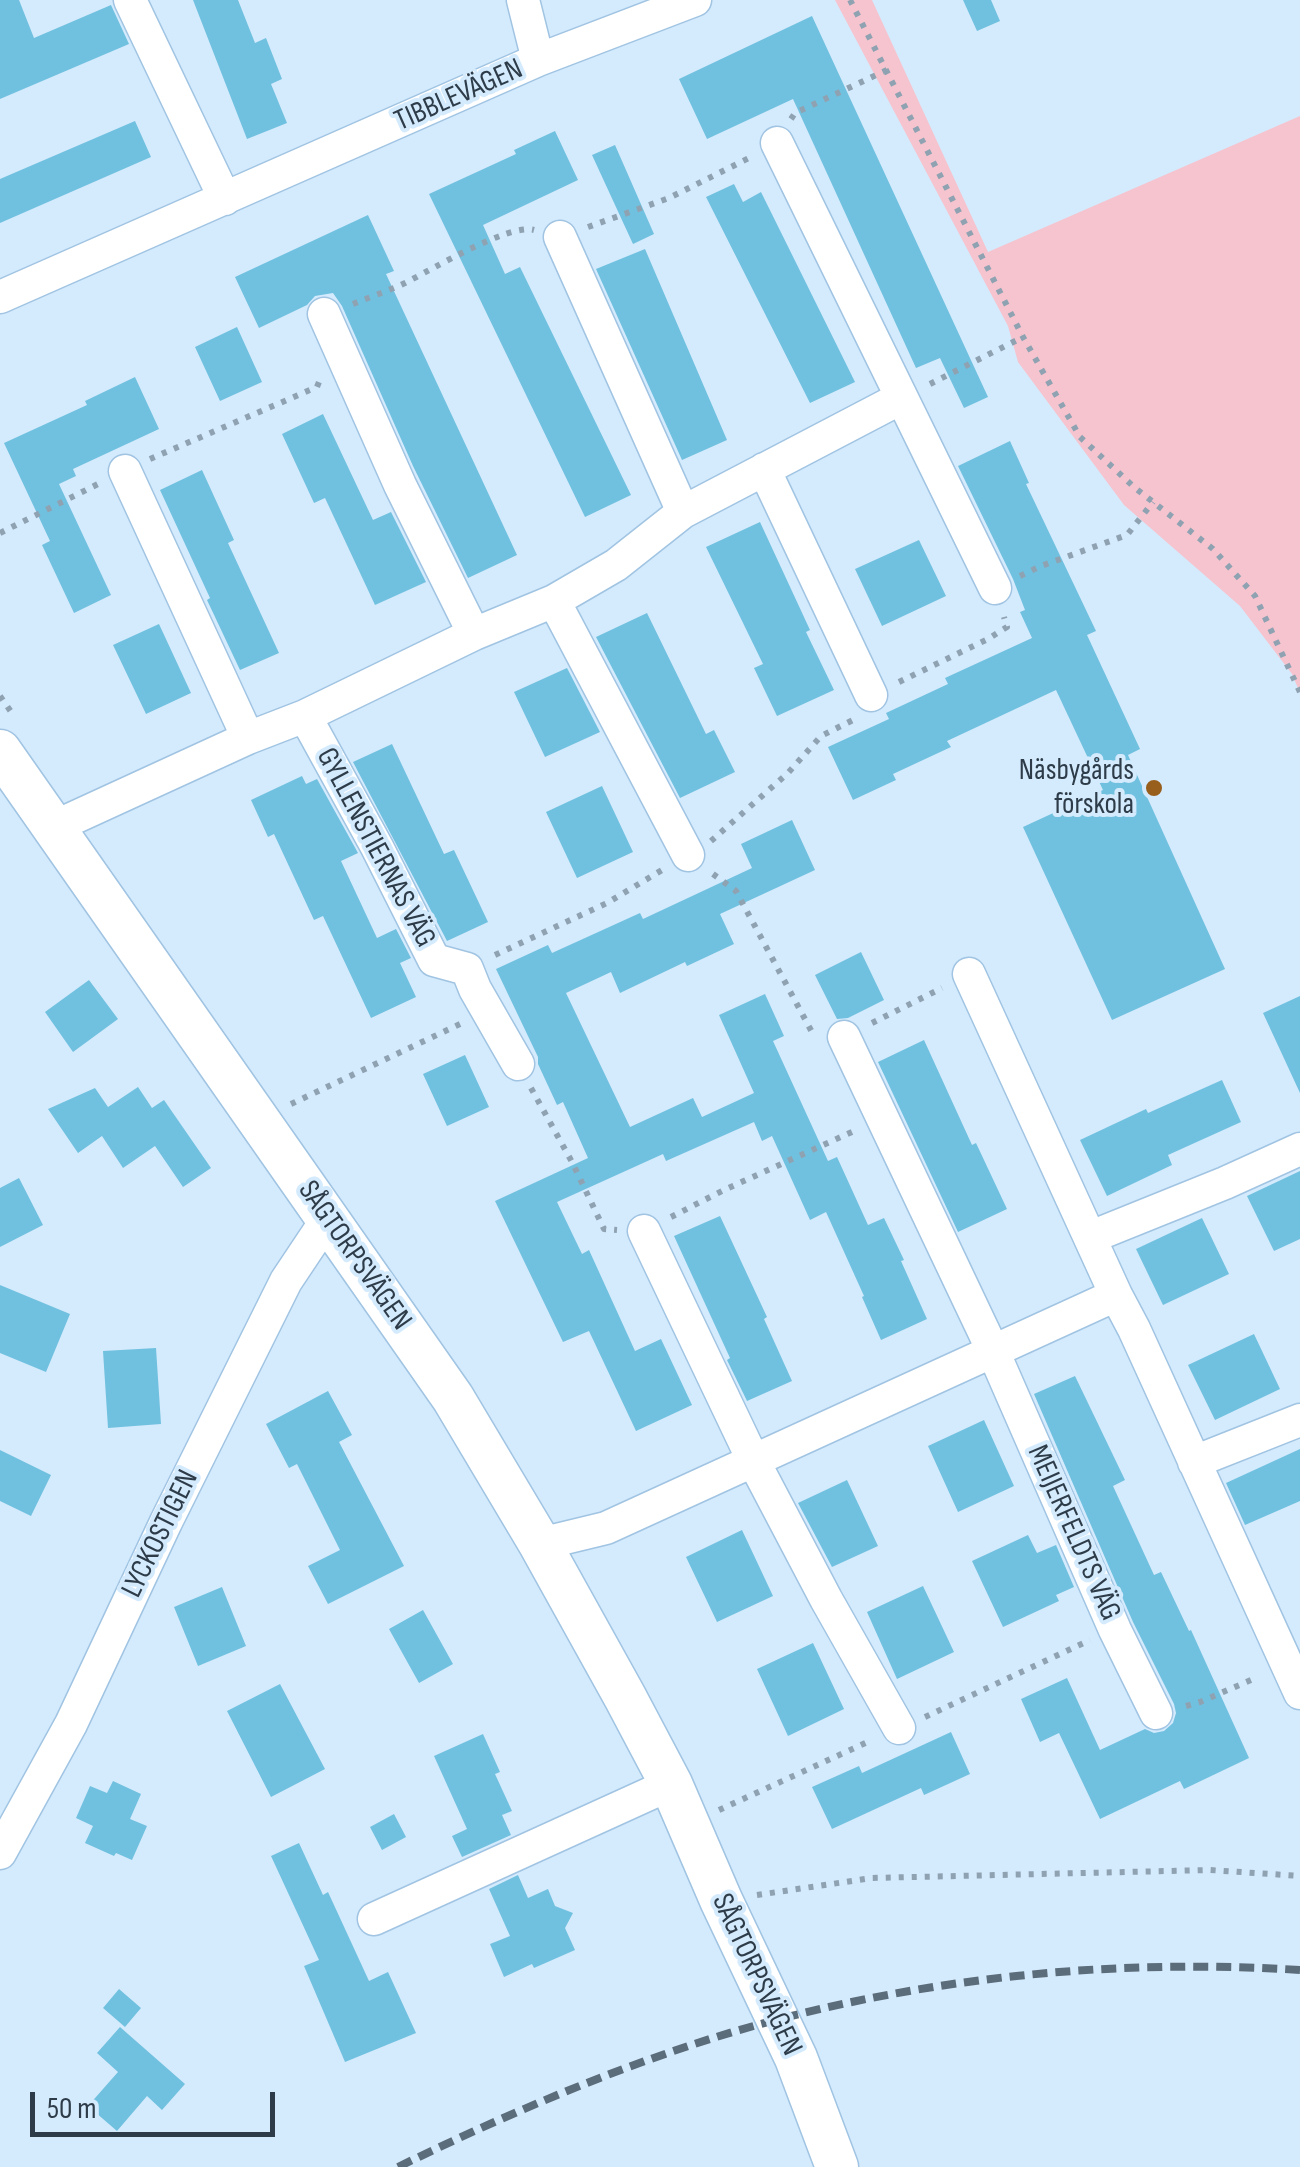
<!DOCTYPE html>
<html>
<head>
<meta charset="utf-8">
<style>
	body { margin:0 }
	#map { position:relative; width:1300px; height:2167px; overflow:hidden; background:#d4eafd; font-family:"Sofia Sans Condensed",sans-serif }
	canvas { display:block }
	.scale { position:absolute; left:30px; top:2092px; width:245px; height:45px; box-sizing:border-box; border:5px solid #2d3c48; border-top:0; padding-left:12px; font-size:30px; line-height:35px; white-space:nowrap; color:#2d3c48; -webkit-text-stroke:8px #d4eafd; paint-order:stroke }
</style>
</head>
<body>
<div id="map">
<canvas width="1300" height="2167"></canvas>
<div class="scale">50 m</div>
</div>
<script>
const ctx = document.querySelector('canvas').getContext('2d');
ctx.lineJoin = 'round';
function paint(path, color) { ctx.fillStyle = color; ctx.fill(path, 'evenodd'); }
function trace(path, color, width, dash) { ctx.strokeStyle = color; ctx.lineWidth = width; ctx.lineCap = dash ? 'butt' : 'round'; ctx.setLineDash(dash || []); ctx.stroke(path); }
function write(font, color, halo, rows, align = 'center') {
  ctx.font = font + ' "Sofia Sans Condensed",sans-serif'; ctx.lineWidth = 8; ctx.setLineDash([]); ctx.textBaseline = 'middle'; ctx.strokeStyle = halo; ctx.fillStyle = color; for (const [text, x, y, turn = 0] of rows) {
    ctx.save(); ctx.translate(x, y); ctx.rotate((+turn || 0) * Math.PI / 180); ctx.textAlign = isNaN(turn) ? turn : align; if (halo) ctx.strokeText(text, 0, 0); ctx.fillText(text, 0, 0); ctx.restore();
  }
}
const green = new Path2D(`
	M835,0H872L988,252L1300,116V693L1292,674L1240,606L1124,505L1018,362L1008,326Z`);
const building = new Path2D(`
	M0,0H19L34,38L111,5L129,44L0,99Z
	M193,0H238L255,43L266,38L282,79L271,84L287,123L247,139Z
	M963,0H991L1000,21L977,31Z
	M812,16L988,397L964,408L940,358L916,368L793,99L707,139L679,79Z
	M135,121L151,157L0,223V179Z
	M555,131L578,180L483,225L505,274L520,267L631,495L585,517L429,194L516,154L514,150Z
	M615,145L654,234L633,244L592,155Z
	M734,184L743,202L761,192L855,382L810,403L706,197Z
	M368,215L394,271L386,274L517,555L468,578L413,466L342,306L333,293L315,296L307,305L259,328L235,277Z
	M645,249L727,440L682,460L596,269Z
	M237,327L262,382L220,401L195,347Z
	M135,377L159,429L73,469L76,476L59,484L111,595L74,613L42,545L50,541L4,443L87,405L85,401Z
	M323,414L373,520L391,512L426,582L375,605L325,498L314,503L282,434Z
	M1010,441L1029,483L1026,484L1096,631L1087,635L1140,749L1128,755L1225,969L1112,1020L1023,827L1103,790L1056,690L947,741L951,747L893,774L896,780L853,800L828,747L889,719L886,713L948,684L945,678L1032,638L1020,612L1025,610L1013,579L958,466Z
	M202,470L234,540L228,543L279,653L240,670L207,600L210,598L160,490Z
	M760,522L810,630L806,632L834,690L777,716L754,668L763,664L706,547Z
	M919,540L946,596L882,626L855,569Z
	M647,613L706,734L714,730L735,772L680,798L596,637Z
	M159,624L191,693L146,714L113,645Z
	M567,668L600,732L545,757L514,692Z
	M392,744L444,854L454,850L488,922L447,941L353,762Z
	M302,776L306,784L317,779L358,853L341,861L377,938L396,929L411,958L400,963L416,997L371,1018L323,916L314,920L274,834L268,837L251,800Z
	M602,786L633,852L577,878L546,812Z
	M792,820L815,870L720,914L734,944L687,966L685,962L620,993L611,972L566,993L630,1127L693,1098L702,1117L754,1093L719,1015L765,994L784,1036L773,1041L828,1161L837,1157L868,1225L884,1218L904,1260L901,1261L927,1319L881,1340L862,1297L864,1296L826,1212L810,1220L772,1136L762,1141L754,1122L666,1161L663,1154L557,1202L582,1254L589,1250L635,1351L661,1339L692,1405L636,1431L589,1331L563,1342L495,1201L588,1158L563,1102L557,1105L538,1064V1057L496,969L548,945L552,953L640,913L643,919L752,868L741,844Z
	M861,952L884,1000L848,1018L837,1019L815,975Z
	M89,980L118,1019L73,1052L45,1012Z
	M1300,996V1093L1263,1013Z
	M924,1040L972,1145L976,1143L1007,1209L958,1232L878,1062Z
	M465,1055L489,1107L447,1126L423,1074Z
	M1222,1080L1241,1122L1168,1155L1172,1165L1107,1196L1080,1140L1146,1109L1148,1113Z
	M138,1087L152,1108L164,1100L211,1168L183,1187L155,1146L123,1168L102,1136L78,1153L48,1109L95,1088L108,1107Z
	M1300,1171V1239L1274,1251L1247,1196Z
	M19,1178L43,1225L0,1247V1188Z
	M720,1216L767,1317L764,1319L792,1381L747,1401L727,1360L730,1358L674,1236Z
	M1202,1218L1229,1274L1163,1305L1136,1249Z
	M0,1285L70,1314L46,1372L0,1353Z
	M1254,1334L1280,1389L1215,1420L1188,1365Z
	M156,1348L161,1424L108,1428L103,1351Z
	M1075,1376L1125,1480L1113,1486L1154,1575L1161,1572L1189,1631L1191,1630L1249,1758L1184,1789L1180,1781L1100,1819L1059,1733L1040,1742L1021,1699L1067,1678L1100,1750L1145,1729L1154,1733L1164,1731L1173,1723L1176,1713L1174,1704L1133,1622L1034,1394Z
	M328,1391L352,1435L339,1442L404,1566L328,1604L308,1566L340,1550L297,1464L289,1468L266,1424Z
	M984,1420L1014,1486L958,1512L928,1446Z
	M1300,1449V1501L1245,1525L1226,1483Z
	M0,1450L51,1475L31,1516L0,1501Z
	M847,1480L878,1546L832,1567L798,1503Z
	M742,1530L773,1596L717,1622L686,1557Z
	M1028,1535L1037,1553L1056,1545L1074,1587L1056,1595L1059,1601L1003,1627L972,1561Z
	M923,1586L954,1652L897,1679L867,1612Z
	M222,1587L246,1646L198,1666L174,1607Z
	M423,1610L453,1664L419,1683L389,1629Z
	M813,1643L844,1709L788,1736L757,1669Z
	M280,1684L325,1769L271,1797L227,1711Z
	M951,1732L970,1774L924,1795L921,1788L832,1829L812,1787L859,1766L862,1773Z
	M483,1734L500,1772L495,1774L512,1811L502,1815L511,1835L462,1857L452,1836L467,1829L434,1756Z
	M113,1781L141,1794L130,1819L147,1826L132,1860L116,1853L114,1856L85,1843L93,1826L76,1818L90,1786L107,1793Z
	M394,1814L406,1837L382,1850L370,1827Z
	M299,1843L323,1895L328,1892L369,1981L388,1972L416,2033L345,2062L304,1966L319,1960L271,1856Z
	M518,1875L528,1898L548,1889L555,1906L573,1913L565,1928L575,1950L534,1968L532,1964L504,1977L490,1944L510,1936L489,1889Z
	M119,1989L141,2008L125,2027L103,2008Z
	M120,2027L185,2084L162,2110L147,2096L117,2131L88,2106L118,2072L97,2053Z`);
const path = new Path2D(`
	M850,0L1023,337L1080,437L1134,487L1213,549L1255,596L1300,692
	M791,119L795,113L887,70
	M588,227L669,198L751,157
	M353,304C370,297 388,291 405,283C431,270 509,223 534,230
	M930,384L1023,337
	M150,459L317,387L319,382
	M0,533L98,484
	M1020,576L1041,566L1127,535L1153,502
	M899,682L988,639L1007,627L1004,617
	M0,696L14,716
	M711,841L788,773L821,736L853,720
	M713,874L736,891L813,1034
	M495,955L607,903L662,870
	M872,1023L942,988
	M531,1088L572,1162L604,1229L617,1230
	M291,1104L460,1024
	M671,1217L724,1190L854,1131
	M1186,1706L1200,1702L1258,1677
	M925,1717L1090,1640
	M719,1810L872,1740
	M757,1895L872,1878L1210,1870L1300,1876`);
const minor = new Path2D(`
	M130,0L225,199
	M523,0L538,60
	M777,143L995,588
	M560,237L683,512
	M0,297L538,60L695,0
	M324,314L400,485L474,634
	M764,469L871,695
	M125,471L248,738
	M554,601L688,855
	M305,716L377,847L434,960L467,969L475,989L518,1064
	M54,827L248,738L305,716L474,634L554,601L616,565L683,512L901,398
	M844,1037L993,1351L1115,1630L1156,1713
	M644,1231L754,1462L826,1599L899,1728
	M1091,1237L1225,1183L1300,1149
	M1116,1295L1134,1329L1300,1693
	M1194,1462L1300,1420
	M540,1544L606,1528L1116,1295L969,974
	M0,1853L71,1724L166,1522L286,1281L328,1218
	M374,1919L671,1784`);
const tertiary = new Path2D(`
	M0,751L453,1398L540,1544L625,1697L671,1784L721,1900L796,2058L837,2167`);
const rail = new Path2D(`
	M398,2167C507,2114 619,2066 736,2031C918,1978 1111,1958 1300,1970`);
const markers = [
	[1154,788,10,"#985e1c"]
];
const streetNames = [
	["TIBBLEVÄGEN",459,96,-24],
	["GYLLENSTIERNAS VÄG",375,848,62],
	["SÅGTORPSVÄGEN",354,1256,55],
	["MEIJERFELDTS VÄG",1073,1533,66],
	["LYCKOSTIGEN",161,1534,-64],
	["SÅGTORPSVÄGEN",756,1975,65]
];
const poiNames = [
	["Näsbygårds",1134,771],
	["förskola",1134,805]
];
paint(green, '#f6c4ce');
paint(building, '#70c1df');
trace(minor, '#a0c4e2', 35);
trace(tertiary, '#a0c4e2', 45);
trace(path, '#8fa2b2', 6, [5, 8]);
trace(minor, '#fff', 32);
trace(tertiary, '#fff', 42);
trace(rail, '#5b6c7a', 8, [15, 8]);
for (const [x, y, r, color] of markers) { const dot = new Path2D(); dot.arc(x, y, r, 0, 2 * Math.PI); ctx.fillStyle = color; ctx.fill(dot); trace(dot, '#d4eafd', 4); }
write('30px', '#2d3c48', '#d4eafd', streetNames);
write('30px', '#2d3c48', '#d4eafd', poiNames, 'right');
</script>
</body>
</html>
